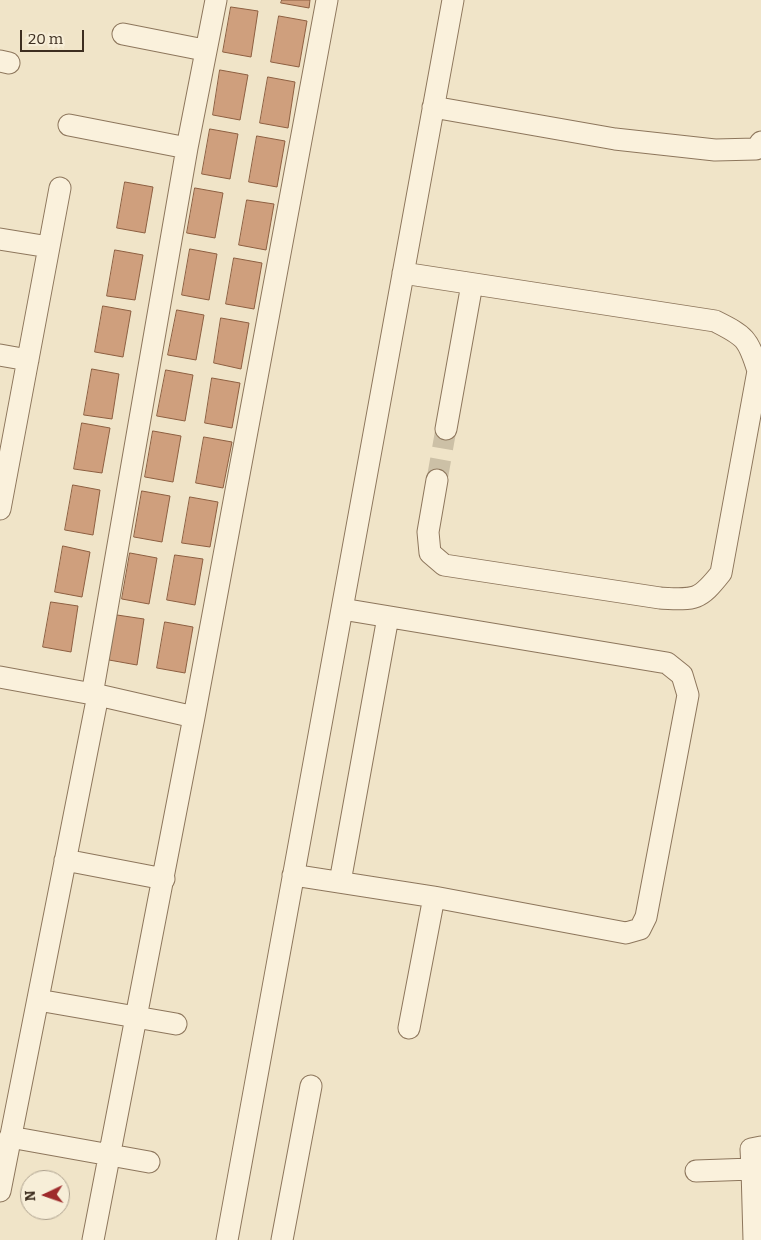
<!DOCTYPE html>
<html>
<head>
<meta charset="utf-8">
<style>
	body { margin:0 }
	#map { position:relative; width:761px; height:1240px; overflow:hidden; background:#f0e4c8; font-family:Bitter,serif }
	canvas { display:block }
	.north { position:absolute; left:20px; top:1170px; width:50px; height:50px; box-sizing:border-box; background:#f7eed8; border:1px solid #ada18e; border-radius:50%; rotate:267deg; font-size:14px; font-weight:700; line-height:20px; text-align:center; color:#3d2e20 }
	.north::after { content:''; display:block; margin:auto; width:18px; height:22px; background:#9e2a2b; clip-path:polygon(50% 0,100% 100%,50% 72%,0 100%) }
	.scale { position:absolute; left:20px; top:30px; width:64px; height:22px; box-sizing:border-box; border:2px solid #3d2e20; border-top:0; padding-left:6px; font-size:15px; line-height:18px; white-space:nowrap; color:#3d2e20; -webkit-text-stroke:4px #f7eed8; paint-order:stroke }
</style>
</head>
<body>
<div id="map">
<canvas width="761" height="1240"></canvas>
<div class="north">N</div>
<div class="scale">20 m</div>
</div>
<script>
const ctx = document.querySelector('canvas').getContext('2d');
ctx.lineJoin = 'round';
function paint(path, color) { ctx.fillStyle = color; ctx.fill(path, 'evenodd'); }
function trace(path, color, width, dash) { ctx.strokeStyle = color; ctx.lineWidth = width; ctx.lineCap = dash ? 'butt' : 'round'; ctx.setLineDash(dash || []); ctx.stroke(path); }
const building = new Path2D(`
	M282,0H310L309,8L281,3Z
	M231,7L258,11L251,57L223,52Z
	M279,16L307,21L299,67L271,62Z
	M220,70L248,75L240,120L213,115Z
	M268,77L295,82L288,128L260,123Z
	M210,129L238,134L230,179L202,174Z
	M257,136L285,141L277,187L249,182Z
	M125,182L153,187L145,233L117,228Z
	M195,188L223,193L215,238L187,233Z
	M247,200L274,204L266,250L239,245Z
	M190,249L217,254L209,300L182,295Z
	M115,250L143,255L135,300L107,296Z
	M234,258L262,263L254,309L226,304Z
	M103,306L131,311L123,357L95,352Z
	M177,310L204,315L196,360L168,355Z
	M221,318L249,323L241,369L214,363Z
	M92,369L119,374L112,419L84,415Z
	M166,370L193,375L185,421L157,416Z
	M212,378L240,383L232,428L205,423Z
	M82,423L110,428L102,473L74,469Z
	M153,431L181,436L173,482L145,477Z
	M204,437L232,442L223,488L196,483Z
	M73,485L100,490L93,535L65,530Z
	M142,491L170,496L162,542L134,537Z
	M190,497L218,502L210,547L182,543Z
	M63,546L90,552L82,597L55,592Z
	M130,553L157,558L149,604L122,599Z
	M175,555L203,559L195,605L167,600Z
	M51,602L78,606L71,652L43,647Z
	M117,615L144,619L137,665L109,660Z
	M165,622L193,627L185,673L157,668Z`);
const minorTunnel = new Path2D(`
	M437,480L446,429`);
const minor = new Path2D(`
	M123,34L204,50
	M0,61L9,63
	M433,107L615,139L715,150L756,149L761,142
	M69,125L187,148
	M0,239L49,247
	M403,273L715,321C745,336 748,338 758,371L721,573C699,601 695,600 660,598L444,565L430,553L428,532L437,480
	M0,355L28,360
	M446,429L472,284
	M0,509L60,188
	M0,677L98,695L194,717
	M92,695L187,148L216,0
	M65,860L164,879
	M293,875L434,897L626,933L640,929L646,917L688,695L682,675L667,663L342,609
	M340,882L388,617
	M38,1000L176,1024
	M409,1028L434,897
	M10,1137L149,1162
	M752,1169L754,1240
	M696,1171L752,1169L751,1149L761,1147
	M0,1191L98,695
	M93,1240L194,717L327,0
	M227,1240L453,0
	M282,1240L311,1086`);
paint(building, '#cf9f7d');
trace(building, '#8d5f41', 1);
trace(minorTunnel, '#ccc0a6', 21, [21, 11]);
trace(minor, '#8d765c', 23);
trace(minor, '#faf1dc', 21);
</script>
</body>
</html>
